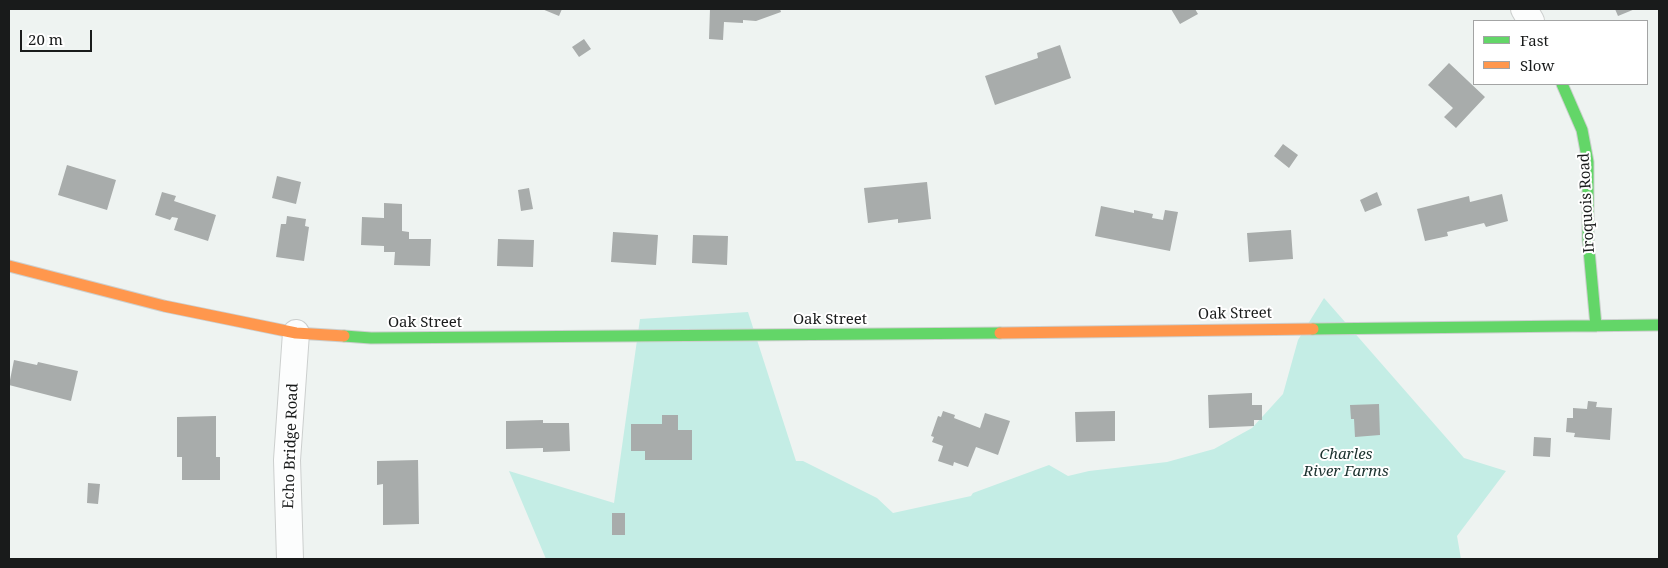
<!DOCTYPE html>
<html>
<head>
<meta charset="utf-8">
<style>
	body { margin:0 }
	#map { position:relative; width:1668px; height:568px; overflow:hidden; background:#eef3f1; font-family:"Noto Serif",serif }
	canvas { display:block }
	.frame { position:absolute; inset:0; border:10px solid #191b1b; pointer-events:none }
	.legend { position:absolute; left:1473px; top:20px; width:175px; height:65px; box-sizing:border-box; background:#fff; border:1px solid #a3a4a4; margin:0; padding:6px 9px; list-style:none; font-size:15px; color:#191b1b }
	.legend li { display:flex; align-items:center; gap:10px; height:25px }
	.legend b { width:25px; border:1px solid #a3a4a4 }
	.scale { position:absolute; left:20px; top:30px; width:72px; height:22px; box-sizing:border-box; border:2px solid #191b1b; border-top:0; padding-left:6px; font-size:15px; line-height:18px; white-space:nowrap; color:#191b1b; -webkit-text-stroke:4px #fff; paint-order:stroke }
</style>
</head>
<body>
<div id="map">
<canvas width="1668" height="568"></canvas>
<div class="frame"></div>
<ul class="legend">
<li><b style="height:6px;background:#63d668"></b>Fast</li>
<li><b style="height:6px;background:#ff974d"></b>Slow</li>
</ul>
<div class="scale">20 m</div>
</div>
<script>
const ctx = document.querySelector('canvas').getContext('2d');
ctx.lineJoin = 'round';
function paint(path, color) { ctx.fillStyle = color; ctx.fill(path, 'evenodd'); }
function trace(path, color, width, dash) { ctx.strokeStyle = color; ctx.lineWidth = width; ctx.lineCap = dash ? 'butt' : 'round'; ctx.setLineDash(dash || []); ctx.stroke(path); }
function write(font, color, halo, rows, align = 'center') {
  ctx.font = font + ' "Noto Serif",serif'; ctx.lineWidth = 4; ctx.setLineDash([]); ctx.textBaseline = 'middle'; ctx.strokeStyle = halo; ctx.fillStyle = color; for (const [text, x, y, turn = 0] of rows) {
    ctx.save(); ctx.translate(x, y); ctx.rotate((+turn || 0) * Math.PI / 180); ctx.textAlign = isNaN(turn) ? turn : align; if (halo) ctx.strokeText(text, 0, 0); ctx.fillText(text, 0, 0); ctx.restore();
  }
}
const green = new Path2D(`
	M1324,298L1464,458L1506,471L1457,536L1461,559H546L509,471L614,503L640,319L748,312L796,461H803L877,498L893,513L971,496L973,493L1049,465L1068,476L1089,471L1167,462L1214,449L1252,428L1283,394L1298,340Z`);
const building = new Path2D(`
	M542,9H562L559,16Z
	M710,9H780L781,12L756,21L743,20V23L724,22L723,40L709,39Z
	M1171,9H1195L1198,14L1180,24Z
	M1615,9H1635L1618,16Z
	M584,39L591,49L579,57L572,47Z
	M1060,45L1071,78L995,105L985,76L1038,58L1037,53Z
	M1449,63L1485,97L1456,128L1444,117L1453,108L1428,85Z
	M1283,144L1298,155L1289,168L1274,156Z
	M67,165L116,180L107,210L58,195Z
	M277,176L301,182L296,204L272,198Z
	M927,182L931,219L898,223V219L868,223L864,188Z
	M529,188L533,209L521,211L518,190Z
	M162,192L176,196L174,201L216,215L208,241L174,230L178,218L172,217L170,220L155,215Z
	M1377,192L1382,205L1365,212L1360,200Z
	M1502,194L1508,221L1486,227L1484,223L1447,232L1448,236L1425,241L1417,209L1469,196L1470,202Z
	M384,203L402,204V231L409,232V239H431L430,266L394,265L395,252H384V246L361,245L362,217L384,218Z
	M1101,206L1134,213V210L1153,214L1152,218L1163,220L1165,210L1178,212L1170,251L1095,236Z
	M287,216L306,219L305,226L309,227L304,261L276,257L281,224H286Z
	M1291,230L1293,259L1249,262L1247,233Z
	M613,232L658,235L656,265L611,262Z
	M693,235L728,236L727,265L692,263Z
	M498,239L534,240L533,267L497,266Z
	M14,360L37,365L38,362L78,371L71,401L9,385Z
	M1252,393V405H1262V420H1254V426L1209,428L1208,395Z
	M1588,401L1597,402L1596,407L1612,408L1610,440L1574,437L1575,433L1566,432L1567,418H1573V408L1587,409Z
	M1379,404L1380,435L1355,437L1354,419H1351L1350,405Z
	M943,411L955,415L954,418L980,428L985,413L1010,421L998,455L976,447L968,467L954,462L953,466L938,461L943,446L932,442L934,437L931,436L938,416L941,417Z
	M1115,411V441L1076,442L1075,412Z
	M662,415H678V430H692V460H645V451H631V424H662Z
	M216,416V457H220V480H182V457H177V417Z
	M543,420V423H569L570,451L543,452V448L506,449V421Z
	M1534,437L1551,438L1550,457L1533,456Z
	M418,460L419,524L383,525V484L377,485V461Z
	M88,483L100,484L98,504L87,503Z
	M612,513H625V535H612Z`);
const street = new Path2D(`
	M1524,9L1531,21
	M290,559L287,460L296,333`);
const fast = new Path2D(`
	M1562,84L1582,130L1588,162V239L1596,326
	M1313,329L1659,325
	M344,336L371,338L1000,333`);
const slow = new Path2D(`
	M9,266L164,306L296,333L344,336
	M1000,333L1313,329`);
const streetNames = [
	["Iroquois Road",1587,203,-93],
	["Oak Street",1235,314,-1],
	["Oak Street",830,320],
	["Oak Street",425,323],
	["Echo Bridge Road",291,446,-88]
];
const parkNames = [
	["Charles",1346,455],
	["River Farms",1346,472]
];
paint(green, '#c4ede5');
paint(building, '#a8acab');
trace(street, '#cccfce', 28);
trace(fast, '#cccfce', 13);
trace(slow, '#cccfce', 13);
trace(street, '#fcfdfd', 26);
trace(fast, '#63d668', 11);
trace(slow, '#ff974d', 11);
write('15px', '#191b1b', '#fff', streetNames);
write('italic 15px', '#1a302d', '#fff', parkNames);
</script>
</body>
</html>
